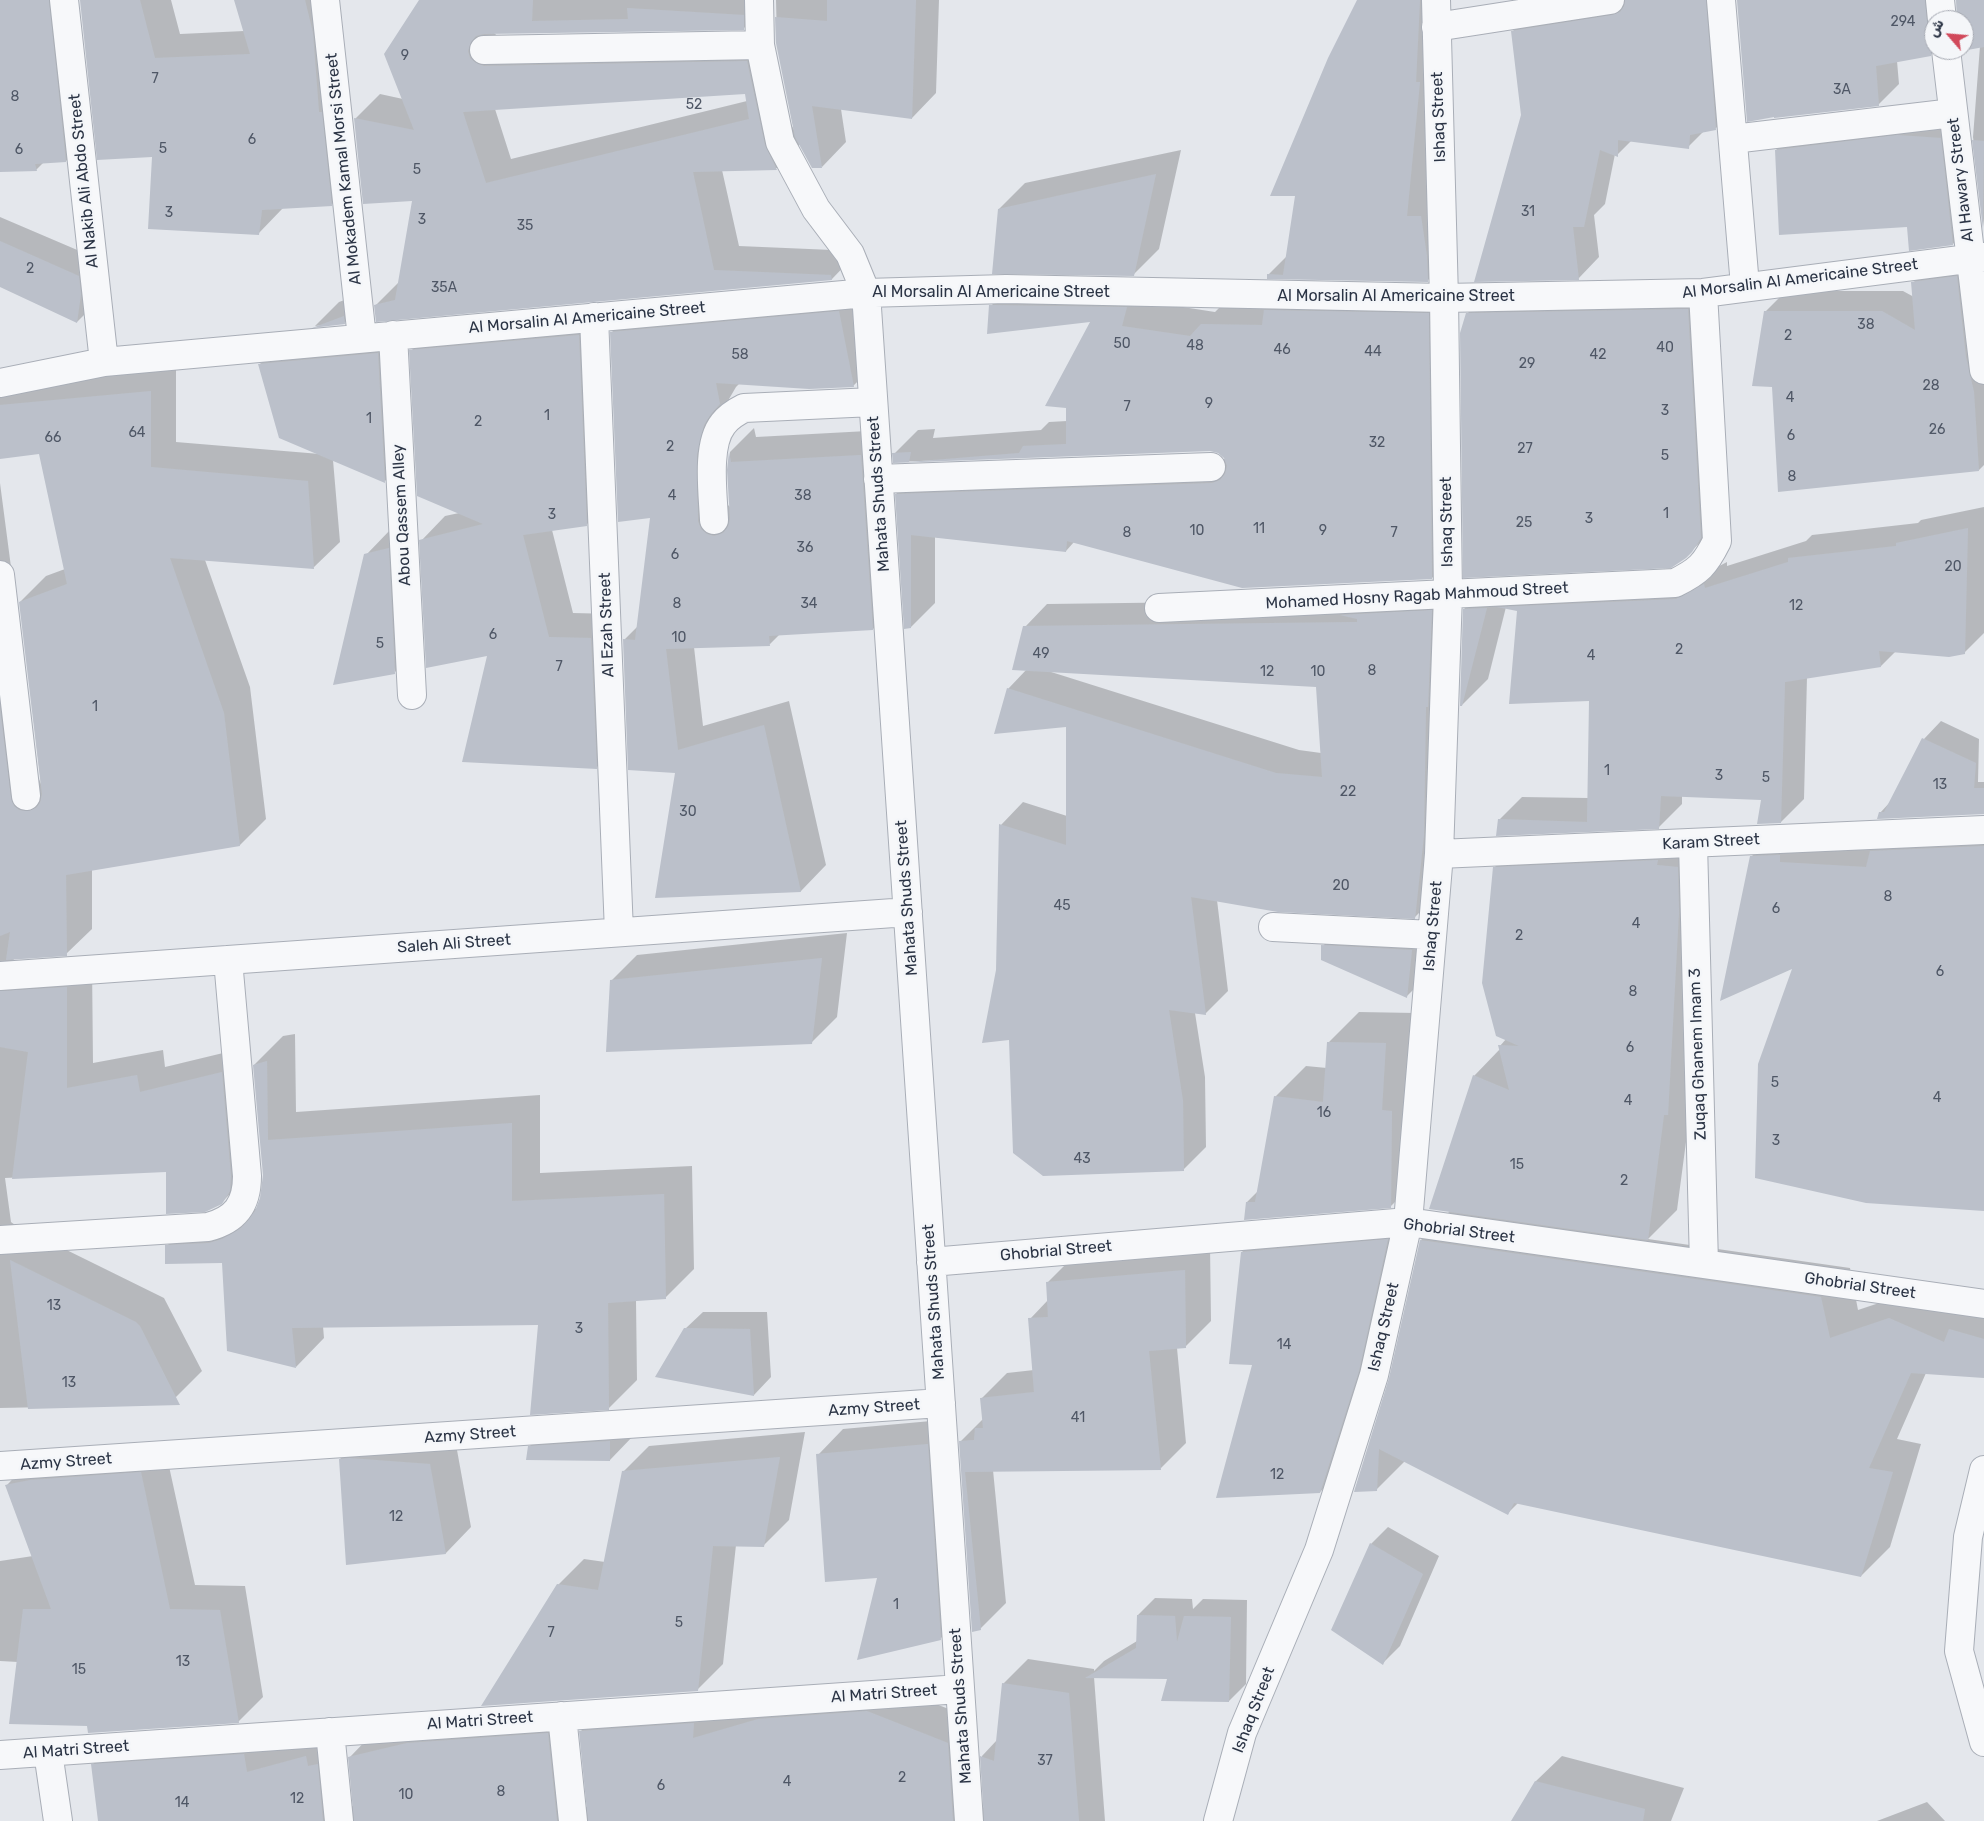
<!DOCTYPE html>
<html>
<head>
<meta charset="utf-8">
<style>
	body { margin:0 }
	#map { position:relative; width:1984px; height:1821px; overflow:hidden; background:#e4e7ec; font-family:Rubik,Cairo,sans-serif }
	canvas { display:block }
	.north { position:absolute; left:1924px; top:10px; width:50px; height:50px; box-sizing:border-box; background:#f4f6f9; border:1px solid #a4a8b1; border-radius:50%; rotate:297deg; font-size:14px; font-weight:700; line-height:20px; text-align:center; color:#2b3445 }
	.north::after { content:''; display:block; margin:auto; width:18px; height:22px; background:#d1495b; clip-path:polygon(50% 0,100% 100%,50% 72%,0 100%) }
</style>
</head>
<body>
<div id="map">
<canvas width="1984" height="1821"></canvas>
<div class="north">ش</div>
</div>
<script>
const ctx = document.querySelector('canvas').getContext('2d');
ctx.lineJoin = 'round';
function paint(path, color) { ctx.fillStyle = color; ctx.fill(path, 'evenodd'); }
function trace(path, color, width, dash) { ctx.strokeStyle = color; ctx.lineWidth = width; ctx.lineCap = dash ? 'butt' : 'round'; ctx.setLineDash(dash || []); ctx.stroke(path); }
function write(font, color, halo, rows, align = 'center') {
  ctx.font = font + ' Rubik,sans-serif'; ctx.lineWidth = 5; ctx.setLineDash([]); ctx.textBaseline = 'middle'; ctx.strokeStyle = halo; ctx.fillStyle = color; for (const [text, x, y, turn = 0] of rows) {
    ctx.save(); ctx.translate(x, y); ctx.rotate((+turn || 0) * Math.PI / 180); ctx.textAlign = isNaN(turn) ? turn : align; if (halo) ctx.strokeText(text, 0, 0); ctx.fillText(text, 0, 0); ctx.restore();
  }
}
const shadow = new Path2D(`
	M0,0H75L90,136L66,161L44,162L36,170L0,171Z
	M81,0H171L180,34L244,31L235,0H335L356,180L331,205L283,208L258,234Z
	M421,0H768V4L744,28L494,33L502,40L772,37L789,120L794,130L777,43L776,0H939L936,93L912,118L841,109L846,142L822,167L800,144L777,168L722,170L739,246L856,251V254L832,279L375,306L399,282L413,199L355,119L380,94L403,99ZM746,93L747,101L511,159L495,109Z
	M1358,0H1441L1449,259L1427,281L1268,275L1287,256L1296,194Z
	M1601,0H1728L1737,107L1716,128L1704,131L1688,147L1632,140L1617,155L1615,154L1605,204L1594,215L1599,257L1578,279L1512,32L1534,11Z
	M1738,0H1947L1950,8L1958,15L1957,0H1984V227L1973,137L1980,46L1964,49V20H1959V16L1955,20H1934L1935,50L1930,55L1897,61L1899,84L1878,105Z
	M1964,115L1976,221L1953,244L1908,225L1776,150L1800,127Z
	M1181,150L1159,249L1133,275L999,209L1025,183Z
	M0,217L96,258L94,305L77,322L0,285Z
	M1977,256L1984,312V465L1979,470L1773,385L1765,312L1786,291H1903L1914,297L1913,283L1933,262Z
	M1015,281L1215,312L1227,300L1452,290L1456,554L1432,578L1074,542L1066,551L935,537V603L911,627L896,494L921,470L1227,459L1218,452L1211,450L894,462V454L918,430L935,429L933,438L1041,430L1049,422L1067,421L1092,320L991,306Z
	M1712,285L1717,526L1685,557L1467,314L1491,289Z
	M864,286L879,361L853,386L740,383L736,387L729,399L722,428L726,503L730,507L729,470L730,452L754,428L756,437L886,430L898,604L873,629L780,634L770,644L694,647L703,726L789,701L826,865L801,891L657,896L676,772L624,640L638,626L651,517L612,332L637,307Z
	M369,291L370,298L344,323L315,326L339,302Z
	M603,311L611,501L586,525L552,530L573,613L615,614L621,743L596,768L489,655L421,541L445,516L459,513L411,351L435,326Z
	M401,330L408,458L385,481L333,460L340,542L314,567L205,560L250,687L266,819L240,845L92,869V929L66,954L12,958L19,964L92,962L93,1063L163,1050L165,1067L248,1047V1176L221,1203L168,1171L5,1178L11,1222L19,1228L26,1230L164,1298L202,1371L176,1397L98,1406L0,1408V593L36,772L41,784L20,602L46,576L65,569L40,453L0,458V382L176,366V442L320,454L260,364L283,341Z
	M0,483L11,567L0,578Z
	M1984,507V633L1964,653L1896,651L1881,666L1807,677L1804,799L1781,822L1763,799L1682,796V804L1659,827L1499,820L1522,797L1589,798L1590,700L1519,610L1506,607L1488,679L1462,705L1464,609L1490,584L1700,576L1727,562V566L1806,541L1812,535L1918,523L1921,520Z
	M391,529L420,647L395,672L366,555Z
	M1454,588L1438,894L1415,917L1217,900L1228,991L1205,1014L1195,1013L1205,1077L1206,1147L1183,1170L1010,1039L998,970L1001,825L1023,802L1067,816V726L1008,689L1027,669L1025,627L1047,604L1357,600ZM1048,671L1318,686L1321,753L1299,750Z
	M1941,721L1979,739L1978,782H1984V802L1880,813L1891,801L1924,739Z
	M1984,826V1210L1794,966L1751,857L1773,835Z
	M1707,837L1708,881L1697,1085L1693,1089L1677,1210L1648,1239L1850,1268L1858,1310L1918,1290L1984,1302V1377L1926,1373L1897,1439L1921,1444L1890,1547L1861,1576L1519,1502L1508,1513L1405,1461L1376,1490H1355L1390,1379L1421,1240L1450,1211L1474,1076L1500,1049V1046L1506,1039L1494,868L1524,838Z
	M1348,920L1437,924L1432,971L1407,996L1323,946Z
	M847,933L837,1017L811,1043L611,981L637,955Z
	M1359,1012L1416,1013L1421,1176L1390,1207L1247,1202L1258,1191L1275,1097L1306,1066L1327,1068L1328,1043Z
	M295,1034L296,1112L540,1095V1173L692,1166L694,1269L666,1297L636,1300L637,1380L609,1408L540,1324L323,1326L324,1338L296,1367L223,1262L167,1246L195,1217L252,1211L258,1207L261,1198L264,1175L254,1065L283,1036Z
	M1418,1209L1351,1461L1320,1492L1254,1364L1242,1252L1273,1221Z
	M1210,1245L1211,1321L1185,1347L1177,1348L1186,1443L1160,1469L993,1470L1006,1603L980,1629L960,1442L983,1419L982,1398L1007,1373L1034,1370L1030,1319L1048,1300L1047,1283L1073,1257Z
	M703,1312H767L771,1377L754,1395L685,1329Z
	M953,1419L966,1613L940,1639L878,1577L818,1455L843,1429Z
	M554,1421L635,1434L610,1460L529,1447Z
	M805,1432L789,1520L763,1546L736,1545L723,1664L697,1690L558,1585L584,1559L605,1562L623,1472L649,1446Z
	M366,1434L455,1439L471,1527L446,1553L347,1564L340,1459Z
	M165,1448L195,1585L245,1586L263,1697L238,1722L88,1725L18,1662L0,1661V1561L33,1556L7,1485L31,1460Z
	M1388,1527L1439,1556L1400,1646L1383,1663L1371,1544Z
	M1155,1598L1192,1599L1193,1609L1203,1599L1247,1600L1246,1684L1229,1701L1169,1678L1094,1677L1105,1821H99L92,1765L117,1740L331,1732L351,1805L355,1808L350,1757L374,1732L572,1709L585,1806L589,1808L581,1731L605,1707L892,1687L972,1718L981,1805L985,1809L982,1756L997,1740L1003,1684L1028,1659L1094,1669V1671L1104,1661L1137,1641L1138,1615Z
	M1562,1756L1684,1788L1671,1821H1512L1536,1781Z
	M1927,1802L1945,1821H1877Z`);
const building = new Path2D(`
	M0,0H49L66,162L35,164L37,171L0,172Z
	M80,0H140L155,58L250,54L234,0H305L313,33L319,112H322L332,206L262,210L259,235L148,229L152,157L97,160Z
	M419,0H533L532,21L628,19L627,8L744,15V30L484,34L476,36L471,42L468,51L470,58L476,63L484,66L747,61L765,145L777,170L693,172L714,270L831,275L832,280L376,322L374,305L395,300L412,201L363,204L354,118L414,130L384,54ZM745,94L749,119L486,183L463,112Z
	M827,0H916L912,119L812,106L822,168H812L795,137L776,43L775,17L827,21Z
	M1357,0H1420L1416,82H1420L1407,216H1421L1427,256L1428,282L1267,279V274L1283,275L1295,196H1270L1328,58Z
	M1625,0H1706L1716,130L1690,135L1689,149L1618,140V157L1600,150L1584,227H1573L1579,280L1474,282L1521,115L1511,31L1612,15L1620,12L1624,6Z
	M1737,0H1925L1927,22L1929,29L1934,33L1931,56L1876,66L1879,106L1774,118V117L1747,122Z
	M1956,0H1984V47L1962,51L1964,50V20H1957Z
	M1897,135L1941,138L1953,245L1909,251L1907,227L1779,235L1775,150Z
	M1972,140L1984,141L1983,229Z
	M1156,174L1134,276L992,274L998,209Z
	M0,241L79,276L81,294L77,323L0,287Z
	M1957,276L1966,357L1974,392L1979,471L1778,492L1772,387L1752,386L1764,311H1882L1915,330L1911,282Z
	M989,305L1127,307L1122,326L1190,336L1201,324L1262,325L1264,310L1429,313L1432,579L1242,588L1067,541L1066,552L911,535V628L904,629L895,494L1212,483L1220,480L1225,474L1227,466L1224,458L1218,453L1210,451L893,463L892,453L911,452L909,462L1019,453L1023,446L1066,444V408L1045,406L1090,322L987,334Z
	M1688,309L1701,538L1692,552L1686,558L1671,568L1463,578L1460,333L1466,313Z
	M839,311L854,387L809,389L716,383L720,404L711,414L704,425L697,455L698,521L701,529L707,534L714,536L723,533L728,527L730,519L727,470L729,452L731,462L861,455L873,630L769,636L770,646L666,649L678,750L764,725L801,892L655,898L675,773L628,770L623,639L635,640L650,518L618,522L610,332Z
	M344,316L345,324L312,328Z
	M579,335L587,526L523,535L549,637L591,638L597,769L462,762L487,656L426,668L419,540L483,524L417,496L409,350Z
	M378,353L385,483L279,438L258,364Z
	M151,391V467L308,481L314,569L170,558L224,713L240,846L66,875L67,956L6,960L10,932L0,936V709L11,798L14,806L19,810L28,811L36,808L40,803L42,794L19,602L67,584L39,454L0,459V405Z
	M1968,528L1965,654L1949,657L1879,651L1881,667L1785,682L1781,823L1757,824L1761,800L1661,796L1659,829L1496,836L1498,819L1587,822L1589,701L1509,704L1517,611L1497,607L1676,599L1704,584L1705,588L1788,562V558L1896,546V543Z
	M389,548L395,674L333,685L364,554Z
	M1487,608L1462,706H1460L1463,609Z
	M1432,610L1428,707H1426L1424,835L1415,919L1278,912L1191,897L1206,1015L1169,1010L1183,1101L1184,1171L1043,1176L1013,1153L1009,1040L982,1043L996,970L999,824L1066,845V727L994,734L1007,688L1276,773L1322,777L1316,687L1012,670L1023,626L1357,622V619L1340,615Z
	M1922,738L1976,763L1974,788H1984V814L1877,819L1879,812H1884Z
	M1984,846V1211L1866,1203L1755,1178L1758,1064L1792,969L1720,1001L1750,856L1780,855V862L1866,867L1870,851Z
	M1658,860L1657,865L1678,867L1679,912L1668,1115H1664L1648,1240L1429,1209L1473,1075L1509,1090L1498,1045L1519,1046L1496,1036L1482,983L1493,867Z
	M1321,945L1412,950L1407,998L1321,960Z
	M822,958L812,1044L606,1052L610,980Z
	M67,987V1088L137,1075L140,1092L222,1072L231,1176L230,1191L222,1204L205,1212L166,1214V1172L12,1179L28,1052L0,1047V991Z
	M1327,1042L1386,1043L1382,1110L1392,1111L1391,1208L1244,1220L1246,1202H1255L1274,1096L1323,1102Z
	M267,1061L268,1140L512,1123V1201L664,1194L666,1299L608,1303L609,1410L530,1415L538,1325L292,1328L296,1368L227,1351L222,1263L165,1264V1245L209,1243L222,1239L241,1228L255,1211L260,1198L263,1175L253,1065Z
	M1388,1239L1359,1371L1320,1493L1216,1498L1252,1365L1229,1364L1241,1252Z
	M1420,1240L1821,1297L1830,1338L1889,1318L1944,1342L1949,1329L1984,1339V1378L1911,1373L1869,1468L1893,1472L1861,1577L1514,1503L1508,1515L1379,1449L1377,1491L1354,1492L1389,1378Z
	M10,1260L136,1322L140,1326L180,1405L28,1409Z
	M1185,1270L1186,1348L1149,1351L1161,1470L965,1472L981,1630L972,1632L959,1441L974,1440L975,1428H983L980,1398L1034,1392L1028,1318L1048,1317L1046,1282Z
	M684,1328L750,1329L754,1396L655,1377Z
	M610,1441V1461L526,1460L528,1446Z
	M928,1444L941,1640L857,1660L877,1578L825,1582L816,1454Z
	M780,1457L764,1547L713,1546L698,1691L481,1706L557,1584L598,1590L622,1471Z
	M349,1458L430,1464L446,1554L346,1565L339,1459Z
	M141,1472L170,1609L220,1610L239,1723L88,1733L87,1726L9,1724L23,1609H51L5,1485L30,1480Z
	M1370,1543L1423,1574L1383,1665L1331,1630Z
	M1137,1615L1175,1616L1177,1642L1184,1616L1231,1617L1229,1702L1161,1701L1167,1679L1085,1678L1136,1648Z
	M1002,1683L1069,1693L1079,1821H984L980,1756L994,1761Z
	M867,1711L948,1743L953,1821H588L579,1731L694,1723L693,1738L758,1719Z
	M548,1733L557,1821H354L348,1757L407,1743Z
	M244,1754L247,1772L306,1756L308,1766L318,1764L323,1821H98L91,1764Z
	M1535,1781L1645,1809L1643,1821H1511Z`);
const street = new Path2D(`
	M64,0L104,362
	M325,0L362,338
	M759,0L760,45L780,142L816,209L850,254L866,293L969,1821
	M1721,0L1745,286
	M1940,0L1942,20
	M1436,27L1610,0
	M484,50L760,45
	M1946,50L1984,370
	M1733,139L1953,113
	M594,317L619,932
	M393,335L412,695
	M0,383L104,362L866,293L1006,289L1444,298L1703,293L1984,257
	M878,479L1211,467
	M714,520C713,494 706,445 723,424C728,417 736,412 744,408L873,402
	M0,575L26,796
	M1159,608L1675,583C1699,571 1705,565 1717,541L1703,293
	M1693,843L1704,1264
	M1439,854L1984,830
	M1273,927L1432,935
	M0,976L908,912
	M0,1240L208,1227C235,1220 247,1205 247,1176L228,960
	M931,1262L1408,1222L1984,1304
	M0,1466L941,1403
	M1984,1470L1968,1537L1959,1651L1984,1742
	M562,1716L573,1821
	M330,1732L339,1821
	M48,1752L58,1821
	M0,1755L960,1689
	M1218,1821L1242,1733L1319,1550L1374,1375L1408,1222L1439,854L1448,594L1444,298L1436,0`);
const numberNames = [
	["294",1903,22],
	["9",405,56],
	["7",155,79],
	["3A",1842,90],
	["8",15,97],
	["52",694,105],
	["6",252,140],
	["5",163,149],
	["6",19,150],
	["5",417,170],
	["31",1528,212],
	["3",169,213],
	["3",422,220],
	["35",525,226],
	["2",30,269],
	["35A",444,288],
	["38",1866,325],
	["2",1788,336],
	["50",1122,344],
	["48",1195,346],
	["40",1665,348],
	["46",1282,350],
	["44",1373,352],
	["58",740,355],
	["42",1598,355],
	["29",1527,364],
	["28",1931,386],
	["4",1790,398],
	["9",1209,404],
	["7",1127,407],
	["3",1665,411],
	["1",547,416],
	["1",369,419],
	["2",478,422],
	["26",1937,430],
	["64",137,433],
	["6",1791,436],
	["66",53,438],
	["32",1377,443],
	["2",670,447],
	["27",1525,449],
	["5",1665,456],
	["8",1792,477],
	["4",672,496],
	["38",803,496],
	["1",1666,514],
	["3",552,515],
	["3",1589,519],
	["25",1524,523],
	["11",1259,529],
	["10",1197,531],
	["9",1323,531],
	["8",1127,533],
	["7",1394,533],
	["36",805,548],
	["6",675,555],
	["20",1953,567],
	["8",677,604],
	["34",809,604],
	["12",1796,606],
	["6",493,635],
	["10",679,638],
	["5",380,644],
	["2",1679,650],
	["49",1041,654],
	["4",1591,656],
	["7",559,667],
	["8",1372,671],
	["12",1267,672],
	["10",1318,672],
	["1",95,707],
	["1",1607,771],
	["3",1719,776],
	["5",1766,778],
	["13",1940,785],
	["22",1348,792],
	["30",688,812],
	["20",1341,886],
	["8",1888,897],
	["45",1062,906],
	["6",1776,909],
	["4",1636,924],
	["2",1519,936],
	["6",1940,972],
	["8",1633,992],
	["6",1630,1048],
	["5",1775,1083],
	["4",1937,1098],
	["4",1628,1101],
	["16",1324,1113],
	["3",1776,1141],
	["43",1082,1159],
	["15",1517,1165],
	["2",1624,1181],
	["13",54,1306],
	["3",579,1329],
	["14",1284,1345],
	["13",69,1383],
	["41",1078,1418],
	["12",1277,1475],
	["12",396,1517],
	["1",896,1605],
	["5",679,1623],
	["7",551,1633],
	["13",183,1662],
	["15",79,1670],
	["37",1045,1761],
	["2",902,1778],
	["4",787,1782],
	["6",661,1786],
	["8",501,1792],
	["10",406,1795],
	["12",297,1799],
	["14",182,1803]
];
const streetNames = [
	["Ishaq Street",1439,117,-92],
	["Al Mokadem Kamal Morsi Street",344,169,-96],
	["Al Hawary Street",1961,180,-97],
	["Al Nakib Ali Abdo Street",84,181,-96],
	["Al Morsalin Al Americaine Street",1800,279,-7],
	["Al Morsalin Al Americaine Street",991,292],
	["Al Morsalin Al Americaine Street",1396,296],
	["Al Morsalin Al Americaine Street",587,318,-5],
	["Mahata Shuds Street",879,494,-94],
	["Abou Qassem Alley",402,515,-93],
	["Ishaq Street",1447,522,-91],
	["Mohamed Hosny Ragab Mahmoud Street",1417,596,-3],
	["Al Ezah Street",607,625,-92],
	["Karam Street",1711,842,-3],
	["Mahata Shuds Street",907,898,-94],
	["Ishaq Street",1433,926,-85],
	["Saleh Ali Street",454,944,-4],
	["Zuqaq Ghanem Imam 3",1698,1054,-92],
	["Ghobrial Street",1459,1231,7],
	["Ghobrial Street",1056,1251,-5],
	["Ghobrial Street",1860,1286,8],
	["Mahata Shuds Street",934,1302,-94],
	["Ishaq Street",1384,1327,-77],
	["Azmy Street",874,1408,-4],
	["Azmy Street",470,1435,-4],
	["Azmy Street",66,1462,-4],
	["Al Matri Street",884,1694,-4],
	["Mahata Shuds Street",961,1706,-94],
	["Ishaq Street",1254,1710,-69],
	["Al Matri Street",480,1721,-4],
	["Al Matri Street",76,1750,-4]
];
paint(shadow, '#0003');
paint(building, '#bbc0ca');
trace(street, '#a9aeb7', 30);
trace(street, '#f7f8fa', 28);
write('14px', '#4f5766', null, numberNames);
write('16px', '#2b3445', '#f4f6f9', streetNames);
</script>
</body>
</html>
